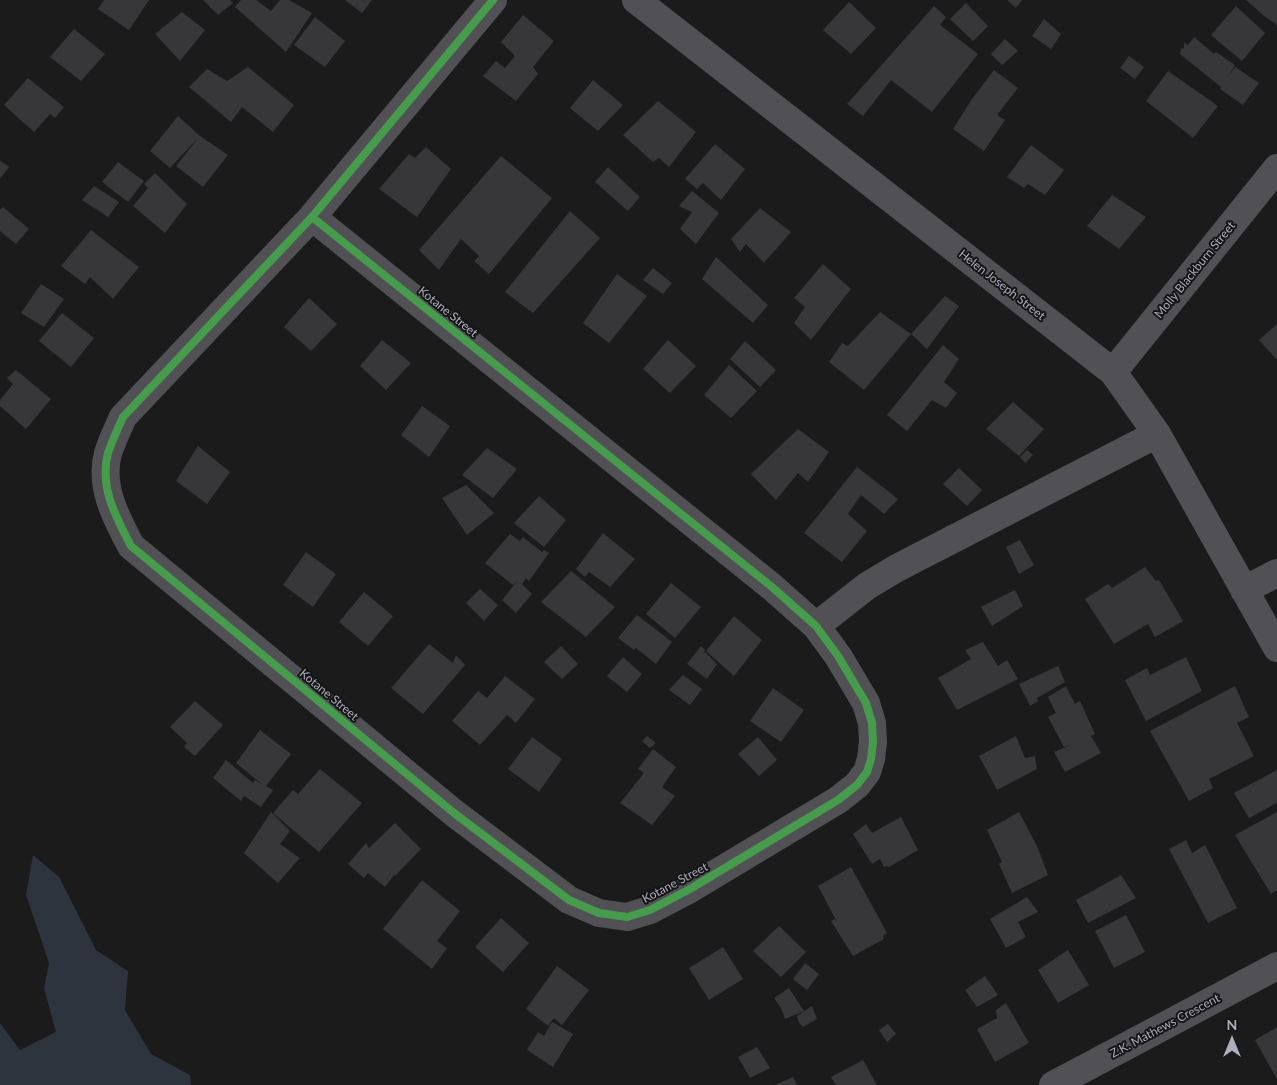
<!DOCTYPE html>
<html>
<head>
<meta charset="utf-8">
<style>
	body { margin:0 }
	#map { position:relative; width:1277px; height:1085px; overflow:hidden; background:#1b1b1b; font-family:Lato,sans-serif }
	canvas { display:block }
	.north { position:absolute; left:1207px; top:1015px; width:50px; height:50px; -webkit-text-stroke:4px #151517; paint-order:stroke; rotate:0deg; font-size:14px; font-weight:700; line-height:20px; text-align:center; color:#adaebb }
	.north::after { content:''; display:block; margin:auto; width:18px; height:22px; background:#adaebb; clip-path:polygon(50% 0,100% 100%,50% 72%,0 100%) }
</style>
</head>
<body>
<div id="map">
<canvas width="1277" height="1085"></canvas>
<div class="north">N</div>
</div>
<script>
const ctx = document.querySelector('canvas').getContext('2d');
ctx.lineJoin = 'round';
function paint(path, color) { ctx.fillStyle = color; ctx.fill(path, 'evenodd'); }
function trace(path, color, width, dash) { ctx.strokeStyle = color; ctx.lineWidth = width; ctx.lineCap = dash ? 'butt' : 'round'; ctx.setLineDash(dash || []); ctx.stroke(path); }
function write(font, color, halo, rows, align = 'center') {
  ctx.font = font + ' Lato,sans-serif'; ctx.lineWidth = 4; ctx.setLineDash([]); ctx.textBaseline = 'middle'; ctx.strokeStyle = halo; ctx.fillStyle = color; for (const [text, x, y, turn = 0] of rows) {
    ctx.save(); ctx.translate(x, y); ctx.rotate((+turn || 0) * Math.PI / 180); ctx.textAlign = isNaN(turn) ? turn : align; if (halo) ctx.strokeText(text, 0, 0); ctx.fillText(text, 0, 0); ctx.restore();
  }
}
const water = new Path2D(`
	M33,855L59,877L96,950L128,971L125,1010L151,1054L190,1075L191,1085H0V1023L20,1050L56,1032L44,988L49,963L26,895Z`);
const building = new Path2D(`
	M104,0H149L129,30L98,9Z
	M203,0H230L233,3L218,15Z
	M241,0H256L271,11L280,0H289L312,13L286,52L235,7Z
	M345,0H372L362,13Z
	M1007,0H1022L1016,8Z
	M1246,0H1277V25L1263,15Z
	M849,2L876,28L851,54L823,30Z
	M966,3L988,26L973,41L950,19Z
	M934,6L946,17L940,25L978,54L932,112L891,80L863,116L847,104Z
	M1236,6L1265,33L1242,61L1211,35Z
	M182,12L205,30L180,61L155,34Z
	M523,15L554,41L533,67L538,74L516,101L483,76L496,61L505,68L515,56L501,42Z
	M315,17L345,41L325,67L294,45Z
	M1044,19L1061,34L1051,49L1032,36Z
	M74,29L105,54L81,81L50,57Z
	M1194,37L1214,54L1216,52L1235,65L1228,77L1235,67L1259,83L1243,105L1220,89L1221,87L1180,54L1181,49L1184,48V43L1188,45Z
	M1005,39L1018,51L1002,65L991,54Z
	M1129,56L1144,67L1135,79L1120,68Z
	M248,67L294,105L273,132L242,107L231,122L189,87L207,69L227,81Z
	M994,70L1018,88L997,115L1005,120L984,151L953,129L972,99Z
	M1168,71L1218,106L1193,138L1146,101Z
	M28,78L64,107L55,118L50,114L34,132L4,105Z
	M593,80L623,105L598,131L570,108Z
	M658,101L696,132L669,167L659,158L653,162L623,135Z
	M178,116L200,136L228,155L203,187L176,166L198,138L170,168L150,151Z
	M715,144L745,169L721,200L703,183L697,189L685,179Z
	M1031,145L1064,170L1045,195L1028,184L1024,188L1007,177Z
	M426,147L451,169L417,217L379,189L409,154L415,158Z
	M501,156L552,198L489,274L474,261L479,256L461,239L439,270L419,250Z
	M0,161L9,167L0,179Z
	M118,162L144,181L128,202L102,182Z
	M608,167L640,197L628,211L595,182Z
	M155,173L187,204L165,233L133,206L148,188L144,184Z
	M94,186L119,202L108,217L82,200Z
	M692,191L719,213L696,244L680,229L692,212L679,206Z
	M1112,195L1146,217L1119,249L1087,226Z
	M3,207L29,229L16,244L0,231V210Z
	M760,208L791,232L764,263L746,244L740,252L731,239Z
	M570,211L600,238L533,313L505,292Z
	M91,230L139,267L113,299L90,277L85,284L61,266Z
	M716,257L768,305L753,323L702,279Z
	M823,264L851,289L811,340L794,323L805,307L794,298Z
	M653,268L672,283L663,294L643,280Z
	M617,274L647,296L609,343L583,323Z
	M41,284L64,299L44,327L21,313Z
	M945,296L959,306L927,349L911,334Z
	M309,298L337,324L311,351L284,327Z
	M880,312L911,334L864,390L829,362L842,343L848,346Z
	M62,313L94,338L71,367L39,341Z
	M1277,324V360L1259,340Z
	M382,340L411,363L386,390L360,366Z
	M668,340L696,366L670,393L643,369Z
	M745,341L776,370L760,387L730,359Z
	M943,345L959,359L944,382L957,393L946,408L932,400L907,431L887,415Z
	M729,365L757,391L731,418L704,395Z
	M16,370L51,399L26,429L0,406V400L13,384L7,378Z
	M1013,402L1044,429L1019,456L986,429Z
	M422,406L450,426L429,457L401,435Z
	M798,429L829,452L808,482L798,473L776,500L751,474Z
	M198,446L230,472L207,504L176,481Z
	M487,448L517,469L493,498L462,475Z
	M1027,450L1033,455L1025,463L1020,457Z
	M857,467L898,499L884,514L861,495L848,514L867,531L842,562L804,533Z
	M959,468L982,490L967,506L943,484Z
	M466,485L494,513L467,535L442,498Z
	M539,496L566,520L544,547L514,523Z
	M603,533L635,559L610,587L589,572L585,577L576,569Z
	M510,534L520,541L523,537L542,552L544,550L549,553L529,581L526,578L522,584L532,594L516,613L502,600L518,580L513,585L485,563Z
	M1020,540L1034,565L1019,574L1006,547Z
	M306,552L336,574L313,607L283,585Z
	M1145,567L1156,581L1159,580L1183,621L1155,637L1148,624L1114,644L1085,599L1108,584L1112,588Z
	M571,571L615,607L586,637L541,602Z
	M671,583L701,607L675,638L646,614Z
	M480,589L498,605L484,621L466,603Z
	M1015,590L1023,606L992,626L981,607Z
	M364,592L393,616L368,646L339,622Z
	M637,615L672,642L656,664L636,648L634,650L618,638Z
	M734,616L762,640L734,676L706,651Z
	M983,642L998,666L1007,660L1018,679L957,710L938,678L971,659L965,650Z
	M429,644L453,663L456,655L465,665L423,714L391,688Z
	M561,646L578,664L562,679L544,662Z
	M701,646L705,650L703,654L705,652L717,664L707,679L687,664Z
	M623,657L642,674L627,692L607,676Z
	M1186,657L1202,691L1146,721L1125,680L1147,668L1150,675Z
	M1058,666L1065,682L1037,698L1038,701L1030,706L1019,684Z
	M683,675L702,689L690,705L669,690Z
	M505,676L535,699L516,723L507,715L480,745L452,721L478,691L487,698Z
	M1066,686L1075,704L1080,701L1095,734L1091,736L1101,753L1065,772L1054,752L1073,744L1064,747L1048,717L1056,713L1048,697Z
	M1235,686L1249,717L1237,723L1254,756L1209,779L1213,788L1189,801L1150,731Z
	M773,688L804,710L781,742L750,721Z
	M195,701L223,725L195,756L184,747L187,743L170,727Z
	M260,730L291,754L266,786L273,790L261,807L244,796L241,801L213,778L226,760L253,783L255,780L263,785L236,763Z
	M647,736L656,743L650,748L642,741Z
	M1016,736L1025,758L1035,756L1037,769L997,790L979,756Z
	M532,737L562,759L539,792L508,769Z
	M758,737L777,760L759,776L738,754Z
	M653,749L676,767L662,787L675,796L652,825L620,803L644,773L638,769Z
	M320,769L362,803L319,852L273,813L293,790L298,794Z
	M1277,770V803L1249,818L1234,793Z
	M271,812L290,831L280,844L300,858L278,883L244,853Z
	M1019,812L1037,846L1048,875L1012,893L999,864L1002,862L987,830Z
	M1277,812V890L1271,894L1235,835Z
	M901,817L918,850L889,867L887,866L884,867L880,859L872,864L853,834L866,824L872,833Z
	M395,823L421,849L395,876L394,875L385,887L368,873L364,878L348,864L366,843L369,848Z
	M1186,840L1192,853L1205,845L1237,908L1208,923L1169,849Z
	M851,867L887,933L883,936L884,939L853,956L831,921L835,919L837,922L818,886Z
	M1121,875L1136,898L1088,923L1076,900Z
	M422,880L460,911L437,941L447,948L432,969L383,929Z
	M1027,897L1038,912L1018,922L1026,937L1006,948L990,919Z
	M1126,915L1145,952L1114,968L1095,931Z
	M501,918L529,943L503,972L475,947Z
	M779,926L806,952L781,977L753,951Z
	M723,947L743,979L709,1000L689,968Z
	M1068,950L1089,985L1058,1003L1038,970Z
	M805,963L819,974L807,990L793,979Z
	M557,966L589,990L562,1025L554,1018L548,1026L526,1009Z
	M985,976L998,995L977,1007L965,990Z
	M789,988L804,1011L785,1019L781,1008L774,998Z
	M1006,1003L1029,1043L995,1062L977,1029L997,1018L996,1010Z
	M812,1006L817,1019L803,1027L799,1023L797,1016Z
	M552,1022L573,1034L553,1067L527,1050L538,1032L544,1036Z
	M888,1024L896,1034L887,1042L879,1030Z
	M1277,1027V1079L1255,1040Z
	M757,1047L770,1068L750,1078L738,1057Z
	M863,1060L877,1085H836L831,1077Z
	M793,1077L797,1085H775Z`);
const minor = new Path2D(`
	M636,0L1113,372L1157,434L1277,648
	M312,217L772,587L816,626L838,656L866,703L872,723L873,742L871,759L867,772L857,785L838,800L690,889L650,910L627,917L599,913L569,900L454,813L131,546C116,517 99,487 108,453C112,441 118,428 123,417L312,217L493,0
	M1113,372L1277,168
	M1244,590L1277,573
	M816,626L867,586L897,568L1157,434
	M1053,1085L1277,966`);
const cycleway = new Path2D(`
	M312,217L772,587L816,626L838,656L866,703L872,723L873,742L871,759L867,772L857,785L838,800L690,889L650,910L627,917L599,913L569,900L454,813L131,546C116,517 99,487 108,453C112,441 118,428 123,417L312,217L493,0`);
const streetNames = [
	["Molly Blackburn Street",1195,270,-51],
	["Helen Joseph Street",1002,285,38],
	["Kotane Street",448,312,39],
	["Kotane Street",329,695,40],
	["Kotane Street",675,883,-28],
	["Z.K. Mathews Crescent",1165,1026,-28]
];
paint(water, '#2e343d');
paint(building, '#373739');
trace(minor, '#515155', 28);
trace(cycleway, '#469c4c', 8);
write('12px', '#adaebb', '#151517', streetNames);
</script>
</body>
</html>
